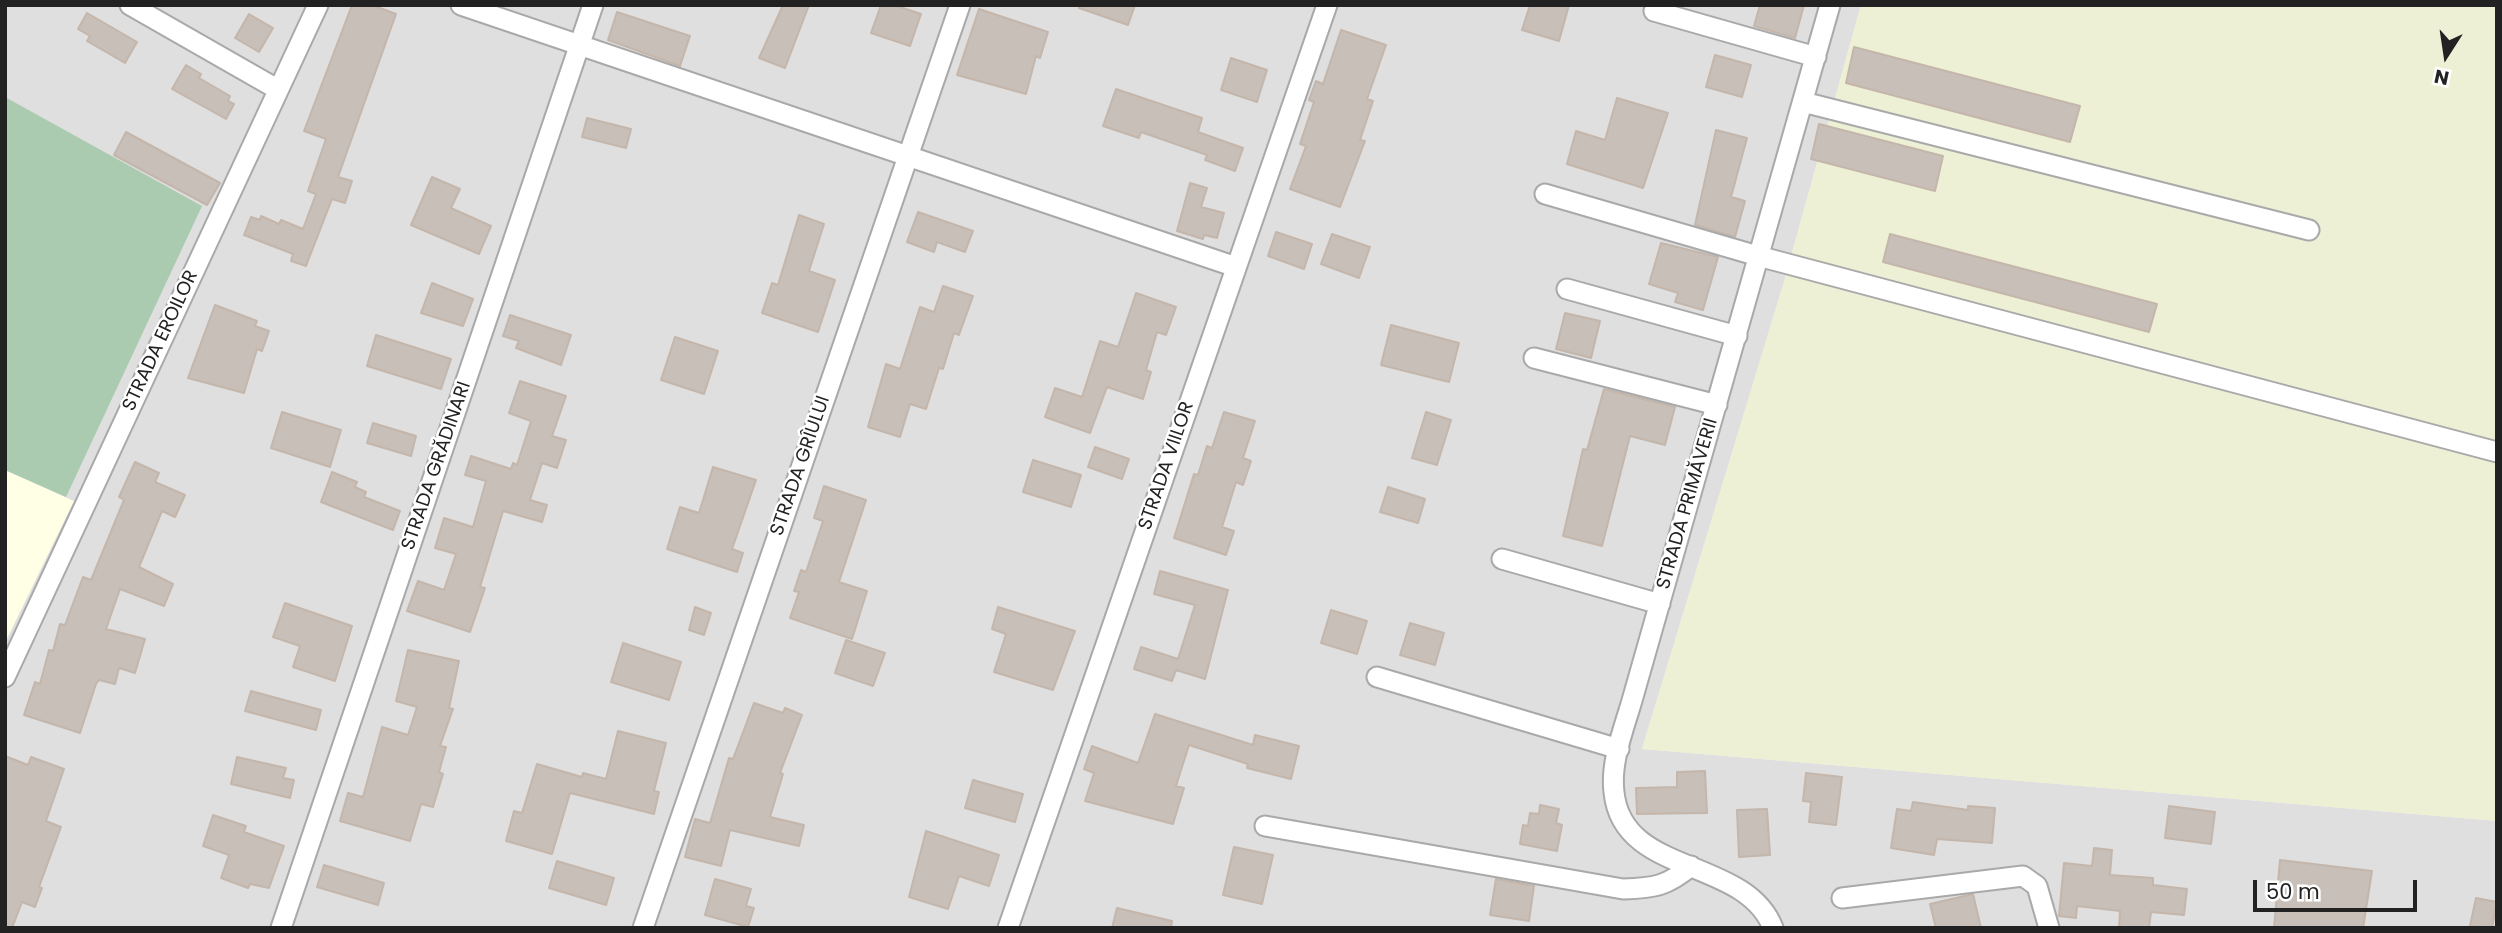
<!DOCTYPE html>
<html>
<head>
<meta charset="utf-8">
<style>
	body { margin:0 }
	#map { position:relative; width:2502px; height:933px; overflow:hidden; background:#f2efe9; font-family:Poppins,sans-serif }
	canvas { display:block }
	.frame { position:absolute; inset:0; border:7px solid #222; pointer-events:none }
	.north { position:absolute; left:2411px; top:21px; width:70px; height:70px; -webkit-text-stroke:5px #fff; paint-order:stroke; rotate:192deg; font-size:19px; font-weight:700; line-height:28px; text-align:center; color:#222 }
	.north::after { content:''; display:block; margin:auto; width:24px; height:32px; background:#222; clip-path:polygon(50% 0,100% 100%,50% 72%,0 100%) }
	.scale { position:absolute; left:2253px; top:880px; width:164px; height:32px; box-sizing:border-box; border:4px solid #222; border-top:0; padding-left:9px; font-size:21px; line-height:24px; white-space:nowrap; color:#222; -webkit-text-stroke:5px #fff; paint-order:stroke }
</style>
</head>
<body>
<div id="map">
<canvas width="2502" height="933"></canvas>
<div class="frame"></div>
<div class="north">N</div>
<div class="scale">50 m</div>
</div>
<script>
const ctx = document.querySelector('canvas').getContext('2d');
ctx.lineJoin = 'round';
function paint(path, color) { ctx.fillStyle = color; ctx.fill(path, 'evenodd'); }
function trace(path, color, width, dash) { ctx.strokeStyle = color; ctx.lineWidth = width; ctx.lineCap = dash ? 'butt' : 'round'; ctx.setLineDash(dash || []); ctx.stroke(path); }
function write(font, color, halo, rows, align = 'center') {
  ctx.font = font + ' Poppins,sans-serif'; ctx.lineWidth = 5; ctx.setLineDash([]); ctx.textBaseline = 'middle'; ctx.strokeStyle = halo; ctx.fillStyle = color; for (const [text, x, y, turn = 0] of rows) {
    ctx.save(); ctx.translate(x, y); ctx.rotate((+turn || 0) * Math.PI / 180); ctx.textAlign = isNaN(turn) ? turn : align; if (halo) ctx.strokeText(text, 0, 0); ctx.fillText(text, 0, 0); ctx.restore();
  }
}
const residential = new Path2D(`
	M5,5H1861L1783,285L1642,749L2497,821V928H5Z`);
const education = new Path2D(`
	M5,470L74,501L5,643Z`);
const farmland = new Path2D(`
	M1861,5H2497V821L1642,749L1783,285Z`);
const cemetery = new Path2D(`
	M5,97L202,206L66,497L5,470Z`);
const building = new Path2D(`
	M352,5H372L396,14L338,177L352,181L345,203L332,199L306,266L291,261L293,254L244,235L251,217L260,220L261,216L279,224L281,220L303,229L316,194L308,191L326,139L304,131Z
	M783,5H809L785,68L759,58Z
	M881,5H894L921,14L910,46L871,33Z
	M1079,5H1135L1128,25L1079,8Z
	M1530,5H1569L1559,41L1522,30Z
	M1760,5H1804L1795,38L1754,26Z
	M979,9L1048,32L1040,58L1036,56L1026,94L957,75Z
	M617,12L690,36L680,66L608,40Z
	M87,13L137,42L125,63L87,41L90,36L78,29Z
	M249,14L273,28L259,52L235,38Z
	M1341,30L1386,45L1367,99L1373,101L1360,140L1365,141L1340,207L1290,189L1306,146L1300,144L1314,102L1309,100L1316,81L1323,84Z
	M1854,47L2080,106L2070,142L1846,83Z
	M1715,55L1751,65L1742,97L1706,87Z
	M1231,58L1267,70L1257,102L1221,90Z
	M186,65L201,74L199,78L230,96L228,101L234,104L226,119L172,89Z
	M1116,89L1202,118L1198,132L1243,148L1235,171L1205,160L1207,155L1141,132L1139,138L1103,126Z
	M1617,98L1668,113L1643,188L1567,164L1576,131L1605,140Z
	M587,118L631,129L626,148L582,137Z
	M1819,124L1943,156L1935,191L1811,159Z
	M1716,130L1747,138L1731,197L1745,201L1735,237L1695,225Z
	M126,132L220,183L207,205L114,155Z
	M432,177L460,189L451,208L491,226L479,254L411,225Z
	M1190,183L1207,188L1201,207L1224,213L1217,238L1204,235L1203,239L1177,231Z
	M918,212L973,231L965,252L937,242L934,252L907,242Z
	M799,215L824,224L809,271L835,280L818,332L762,313L772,283L778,285Z
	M1276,232L1312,244L1304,269L1268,256Z
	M1332,234L1370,247L1359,278L1321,264Z
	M1890,234L2157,304L2149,332L1883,262Z
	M1661,243L1718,257L1703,310L1675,302L1678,293L1649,284Z
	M432,283L473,299L463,326L421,313Z
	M943,286L973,296L959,335L954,333L943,369L939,368L926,409L910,404L900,437L868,427L886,364L900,369L920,307L934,312Z
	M1136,293L1176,307L1166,335L1157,332L1146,370L1151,372L1143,399L1107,387L1090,433L1045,417L1055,388L1082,397L1100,341L1118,347Z
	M215,305L257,321L255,326L269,331L262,351L257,349L244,393L188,378Z
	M1565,313L1600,321L1591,358L1556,349Z
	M510,315L571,335L561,365L516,348L519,341L503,336Z
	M1391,325L1459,343L1449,382L1381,365Z
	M376,335L451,359L441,389L367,366Z
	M675,337L718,351L704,394L661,380Z
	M520,381L566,396L552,436L566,440L557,468L542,463L530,500L547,505L542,522L503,511L480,587L485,588L470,632L407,611L418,581L444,590L456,554L435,548L444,518L473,527L486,481L465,475L471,456L511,469L513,463L517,465L531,421L509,413Z
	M1604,389L1675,407L1665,445L1630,436L1602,546L1563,536L1583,449L1587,450Z
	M282,412L341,430L330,467L271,448Z
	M1224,412L1255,421L1243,458L1251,461L1243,485L1236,482L1222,527L1234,531L1226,555L1174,538L1194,474L1198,475L1207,446L1212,448Z
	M1426,412L1451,420L1437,465L1412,458Z
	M373,423L416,436L411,456L367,443Z
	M1095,447L1129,459L1122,479L1088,467Z
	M1033,460L1081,475L1071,507L1023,492Z
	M135,462L159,473L155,482L185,495L175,517L162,511L139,567L173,584L164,606L120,589L106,629L145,639L135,673L119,668L115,684L99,680L96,684L80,733L24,715L35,682L40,684L49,650L53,651L60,624L65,625L83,577L91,580L124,500L119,497Z
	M713,467L756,480L732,549L743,553L737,572L667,549L680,507L699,513Z
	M332,472L357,482L355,487L366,492L364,497L400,511L393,530L321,502Z
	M824,486L866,500L839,582L867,591L852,639L790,618L799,592L794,591L801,570L806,572L823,521L814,518Z
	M1388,487L1425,499L1418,523L1380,512Z
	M1160,571L1228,590L1205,679L1176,670L1172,681L1134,669L1141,647L1178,659L1195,605L1154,594Z
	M285,603L352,626L335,681L293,667L300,646L273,637Z
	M695,607L711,613L704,635L689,630Z
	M998,607L1075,631L1053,690L994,672L1006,634L992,629Z
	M1331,610L1367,621L1357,654L1321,643Z
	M1410,623L1444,633L1435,665L1400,655Z
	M846,640L885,653L873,686L835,673Z
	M623,643L681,662L669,700L611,682Z
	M408,650L459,661L449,708L453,709L440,746L446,747L439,772L443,774L433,807L421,804L410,841L340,821L348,793L363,797L382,727L408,735L417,707L396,701Z
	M251,691L321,710L316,730L245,711Z
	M754,703L783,713L785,708L802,715L780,773L783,774L770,817L804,825L799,846L730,830L721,866L685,857L695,819L710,823L729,758L733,759Z
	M1155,714L1253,745L1255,735L1299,746L1291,779L1247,768L1248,764L1189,745L1176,786L1184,788L1173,824L1085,801L1094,773L1084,769L1092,746L1138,763Z
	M618,731L666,743L654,791L659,792L654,814L570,793L552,854L506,841L514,811L522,813L537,764L582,777L583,773L606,779Z
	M5,756L28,765L31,757L64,769L46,821L61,827L39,887L42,888L35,907L22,902L12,928H5Z
	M237,757L286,768L283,778L294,780L290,798L231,784Z
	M1705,771L1707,813L1637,814L1636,788L1677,787V772Z
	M1806,773L1842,777L1836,825L1809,822L1811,802L1803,801Z
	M973,780L1023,794L1015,822L965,808Z
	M1913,802L1968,810V806L1995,808L1992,843L1937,839L1934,855L1891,848L1897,809L1911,811Z
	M1540,805L1559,809L1556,823L1562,825L1557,851L1520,844L1523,825L1528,826L1530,813L1539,814Z
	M2169,806L2215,812L2211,844L2165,838Z
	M1767,809L1770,855L1739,857L1737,810Z
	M213,815L246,826L244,832L284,846L269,888L250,884L248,888L221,878L229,855L203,846Z
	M926,831L999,855L989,886L959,876L948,909L909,897Z
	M1234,847L1273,855L1262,904L1223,895Z
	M2094,848L2112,850L2110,875L2153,878V885L2187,889L2184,915L2151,912L2149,928H2119L2120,911L2077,906L2076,918L2059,916L2064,863L2092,866Z
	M2280,860L2372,871L2363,928H2274Z
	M557,861L614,878L606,905L549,888Z
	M324,865L384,883L378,905L317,887Z
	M715,879L751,889L746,906L754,908L748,927L705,915Z
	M1496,879L1534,886L1529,921L1490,915Z
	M1973,894L1981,928H1936L1930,904Z
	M2476,898L2497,902L2492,928L2470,926Z
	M1117,908L1172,921L1171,928H1112Z`);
const minor = new Path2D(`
	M130,5L277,89
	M461,5L1236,267
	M1654,11L1816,57
	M1803,102L2309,230
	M1545,194L1758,256L2497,452
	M1567,289L1737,336
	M1534,358L1717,405
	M1502,559L1660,604
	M5,677L318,5
	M1377,677L1619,749
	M1265,826L1623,889C1655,888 1667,886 1691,866
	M1842,898L2023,876L2037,886L2049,928
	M281,928L593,5
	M643,928L960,5
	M1008,928L1327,5
	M1773,928C1745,856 1622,877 1614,792C1610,761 1625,726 1633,697L1830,5`);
const streetNames = [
	["STRADA EROILOR",161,341,-65],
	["STRADA GRĂDINARI",437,466,-71],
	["STRADA GRÎULUI",801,466,-71],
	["STRADA VIILOR",1167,466,-71],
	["STRADA PRIMĂVERII",1688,504,-74]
];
paint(residential, '#e0dfdf');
paint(education, '#ffffe5');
paint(farmland, '#eef0d5');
paint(cemetery, '#aacbaf');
paint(building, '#c7bfb8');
trace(building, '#c4b6ab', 2);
trace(minor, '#a9a9a9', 23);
trace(minor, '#fff', 19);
write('19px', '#222', '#fff', streetNames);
</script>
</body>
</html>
